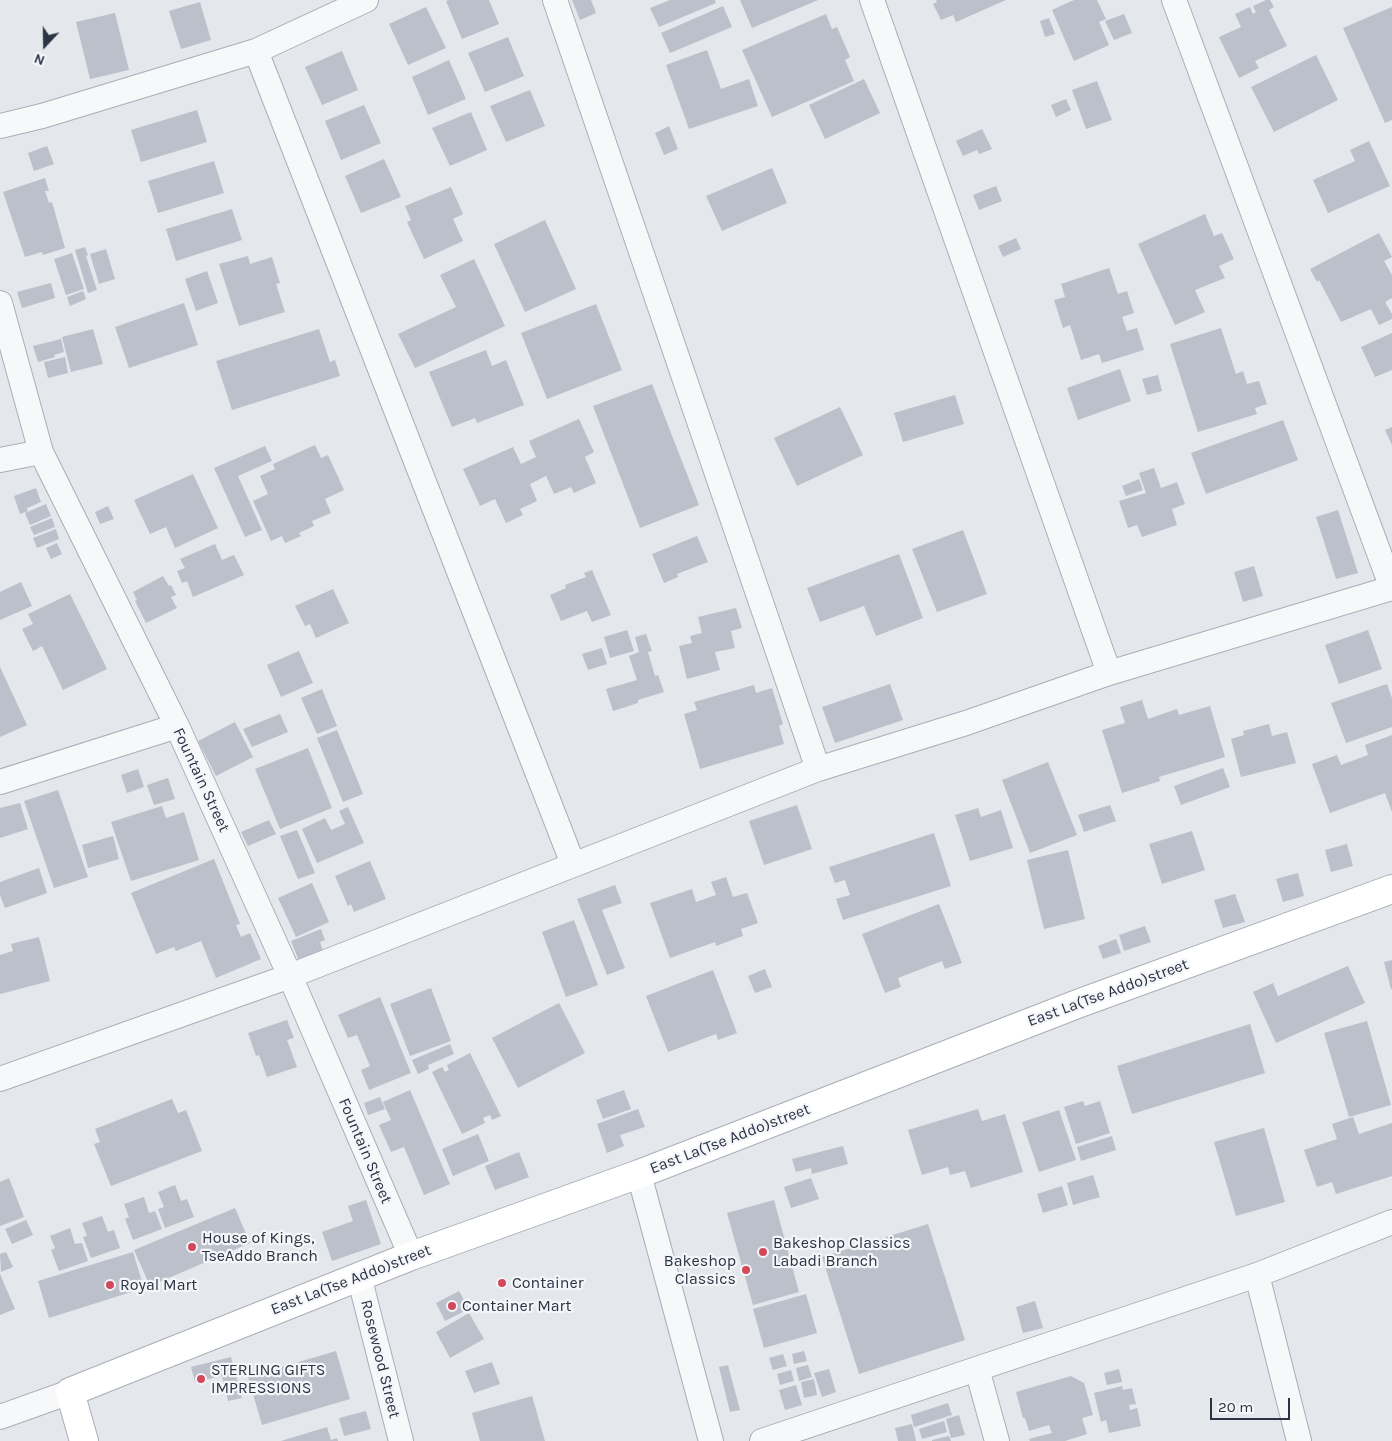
<!DOCTYPE html>
<html>
<head>
<meta charset="utf-8">
<style>
	body { margin:0 }
	#map { position:relative; width:1392px; height:1441px; overflow:hidden; background:#e4e7ec; font-family:Karla,sans-serif }
	canvas { display:block }
	.north { position:absolute; left:20px; top:20px; width:50px; height:50px; -webkit-text-stroke:4px #f4f6f9; paint-order:stroke; rotate:201deg; font-size:14px; font-weight:700; line-height:20px; text-align:center; color:#2b3445 }
	.north::after { content:''; display:block; margin:auto; width:18px; height:22px; background:#2b3445; clip-path:polygon(50% 0,100% 100%,50% 72%,0 100%) }
	.scale { position:absolute; left:1210px; top:1398px; width:80px; height:22px; box-sizing:border-box; border:2px solid #2b3445; border-top:0; padding-left:6px; font-size:15px; line-height:18px; white-space:nowrap; color:#2b3445; -webkit-text-stroke:4px #f4f6f9; paint-order:stroke }
</style>
</head>
<body>
<div id="map">
<canvas width="1392" height="1441"></canvas>
<div class="north">N</div>
<div class="scale">20 m</div>
</div>
<script>
const ctx = document.querySelector('canvas').getContext('2d');
ctx.lineJoin = 'round';
function paint(path, color) { ctx.fillStyle = color; ctx.fill(path, 'evenodd'); }
function trace(path, color, width, dash) { ctx.strokeStyle = color; ctx.lineWidth = width; ctx.lineCap = dash ? 'butt' : 'round'; ctx.setLineDash(dash || []); ctx.stroke(path); }
function write(font, color, halo, rows, align = 'center') {
  ctx.font = font + ' Karla,sans-serif'; ctx.lineWidth = 4.5; ctx.setLineDash([]); ctx.textBaseline = 'middle'; ctx.strokeStyle = halo; ctx.fillStyle = color; for (const [text, x, y, turn = 0] of rows) {
    ctx.save(); ctx.translate(x, y); ctx.rotate((+turn || 0) * Math.PI / 180); ctx.textAlign = isNaN(turn) ? turn : align; if (halo) ctx.strokeText(text, 0, 0); ctx.fillText(text, 0, 0); ctx.restore();
  }
}
const building = new Path2D(`
	M449,0H489L499,24L462,39L446,1Z
	M572,0H591L596,13L580,20Z
	M670,0H715L716,3L659,27L650,8Z
	M740,0H818L752,28Z
	M936,0H1006L956,22L953,15L941,20L933,4L937,2Z
	M1074,0H1097L1106,19L1099,22L1109,45L1074,61L1052,10Z
	M1266,0H1270L1274,7L1269,10L1287,46L1255,61L1259,68L1239,78L1219,37L1241,27L1235,14L1250,7L1253,14L1256,12L1253,6Z
	M200,2L211,40L181,49L169,11Z
	M723,6L732,27L670,53L661,33Z
	M426,7L446,48L408,65L389,24Z
	M1392,7V120L1385,123L1343,28Z
	M115,13L129,70L90,79L76,22Z
	M826,14L832,29L837,27L850,57L845,60L854,81L772,117L742,50Z
	M1124,14L1132,33L1114,40L1105,21Z
	M1049,18L1055,34L1045,37L1040,21Z
	M508,37L524,76L485,92L468,53Z
	M707,50L721,89L749,79L758,106L689,129L666,65Z
	M342,51L358,90L322,105L305,67Z
	M1316,55L1338,100L1274,132L1251,87Z
	M449,60L466,99L428,115L412,77Z
	M864,79L880,113L825,139L809,105Z
	M1097,81L1112,120L1086,129L1072,90Z
	M530,90L545,126L506,142L490,106Z
	M1066,99L1071,110L1056,117L1051,105Z
	M364,105L381,143L341,160L325,121Z
	M197,110L207,142L141,162L131,130Z
	M471,112L487,150L450,166L432,128Z
	M669,126L678,149L664,155L655,133Z
	M982,129L992,149L979,154L977,150L963,156L956,141Z
	M1369,141L1390,186L1328,213L1313,180L1355,161L1350,150Z
	M47,146L54,164L34,171L28,153Z
	M384,159L401,197L361,213L345,176Z
	M214,161L224,193L158,213L148,181Z
	M772,168L787,203L722,231L706,196Z
	M45,178L49,191H45L49,203L52,202L65,248L43,255L42,252L25,257L3,192Z
	M996,186L1002,201L979,210L973,195Z
	M451,187L463,214L453,219L463,241L424,259L407,222L411,220L405,206Z
	M232,209L242,240L176,261L166,229Z
	M1205,214L1214,236L1222,233L1234,259L1219,266L1225,278L1195,290L1205,312L1175,325L1138,244Z
	M545,220L576,289L525,312L494,244Z
	M1379,233L1392,257L1384,261L1392,275V298L1385,302L1392,314V319L1379,325L1371,309L1341,322L1319,280L1317,282L1310,269Z
	M1016,238L1021,249L1003,257L998,246Z
	M85,247L88,255L86,256L97,290L88,293L75,250Z
	M106,249L115,279L99,284L90,254Z
	M72,253L84,289L66,295L54,259Z
	M248,256L250,264L272,257L280,283L276,284L285,312L239,326L219,264Z
	M474,259L505,326L415,368L398,334L456,307L440,275Z
	M1109,268L1118,294L1127,291L1134,313L1122,317L1127,331L1137,328L1144,350L1102,363L1099,354L1081,360L1070,325L1063,328L1054,300L1065,297L1061,284Z
	M207,271L218,303L196,311L185,279Z
	M51,283L55,298L22,308L17,292Z
	M83,291L86,299L70,306L67,297Z
	M184,303L198,345L129,368L115,327Z
	M596,304L622,370L547,399L521,333Z
	M1221,328L1236,374L1243,371L1247,384L1259,381L1267,404L1255,408L1257,414L1198,432L1170,344Z
	M93,329L103,364L71,372L62,337Z
	M319,329L330,362L335,360L340,376L232,410L216,361Z
	M1392,333V370L1375,377L1361,347Z
	M61,339L64,352L54,355L55,357L38,362L33,346Z
	M486,350L492,366L506,360L524,405L477,423L475,418L452,427L429,372Z
	M65,357L68,373L48,378L44,362Z
	M1120,369L1131,401L1078,420L1067,388Z
	M1158,375L1162,391L1147,395L1142,379Z
	M652,384L699,505L640,528L593,406Z
	M955,395L964,424L903,442L894,413Z
	M840,407L863,455L797,486L774,438Z
	M579,419L594,452L585,457L596,483L574,493L571,487L554,494L546,476L530,484L537,501L520,509L523,515L506,523L495,499L480,506L463,469L513,447L521,464L536,457L529,441Z
	M1283,420L1298,460L1206,494L1191,453Z
	M1392,427V445L1385,430Z
	M315,445L321,458L328,455L344,490L325,499L331,513L312,521L314,526L299,533L301,536L285,543L282,536L271,541L253,501L268,494L260,476L275,469L273,464Z
	M265,446L272,461L238,476L262,530L245,537L214,468Z
	M1154,468L1161,488L1177,482L1185,504L1172,509L1177,525L1142,537L1137,525L1128,528L1119,501L1146,493L1139,473Z
	M193,474L218,528L175,548L166,527L150,534L134,500Z
	M1139,479L1143,490L1126,496L1122,486Z
	M36,488L41,502L27,508L28,511L20,514L14,496Z
	M46,504L51,516L30,525L25,513Z
	M108,506L114,519L100,524L95,512Z
	M1338,510L1358,573L1336,579L1316,517Z
	M52,518L55,527L34,535L30,527Z
	M56,529L59,539L37,548L33,538Z
	M963,530L987,594L937,612L912,549Z
	M697,536L708,562L677,574L678,577L664,583L652,554Z
	M57,543L62,554L51,559L46,548Z
	M215,544L222,560L234,555L244,575L193,597L187,581L182,583L177,571L185,568L180,559Z
	M899,554L923,618L876,636L864,606L820,622L807,588Z
	M1254,566L1263,596L1243,602L1234,572Z
	M592,570L611,615L592,622L587,611L561,621L550,595L566,588L565,585L586,577L584,573Z
	M163,576L169,586L171,585L176,595L171,597L177,608L146,623L135,601L137,600L133,592Z
	M21,582L32,606L0,620V592Z
	M333,589L349,623L316,638L310,624L305,626L295,606Z
	M70,594L107,669L63,690L42,646L33,651L22,629L33,624L28,614Z
	M736,608L742,628L731,631L735,648L715,652L720,670L687,679L679,646L692,643L690,636L702,633L698,617Z
	M627,630L634,651L610,658L604,637Z
	M1368,630L1382,669L1339,684L1325,645Z
	M646,634L652,651L648,652L655,676L658,675L664,692L638,700V703L613,711L606,689L637,680L629,656L639,652L635,637Z
	M602,648L607,664L588,670L582,654Z
	M299,651L313,683L281,697L267,665Z
	M0,667L27,725L0,737Z
	M890,684L903,720L835,743L822,707Z
	M1387,684L1392,698V727L1346,743L1331,703Z
	M754,685L756,693L772,688L783,724L779,726L784,744L700,769L684,714L697,710L694,702Z
	M322,689L337,726L317,734L301,698Z
	M1142,700L1148,719L1177,709L1179,715L1210,706L1225,757L1159,777L1160,781L1122,793L1102,730L1125,723L1120,707Z
	M280,714L288,732L252,747L243,729Z
	M235,722L253,757L216,776L198,741Z
	M1269,724L1272,736L1287,732L1296,763L1241,777L1231,739L1244,735L1243,731Z
	M337,730L363,794L343,802L317,738Z
	M1392,735V812L1385,793L1330,813L1312,764L1337,755L1341,765L1368,755L1365,745Z
	M308,748L332,808L280,829L255,769Z
	M1048,762L1077,835L1030,853L1002,780Z
	M1223,768L1230,787L1181,805L1174,786Z
	M138,769L144,787L127,793L121,775Z
	M168,778L175,799L154,805L147,785Z
	M58,790L88,877L54,888L24,801Z
	M20,803L28,829L0,838V808Z
	M797,805L812,849L764,865L749,821Z
	M1110,805L1116,821L1084,832L1078,815Z
	M162,806L166,818L184,812L199,860L131,881L111,822Z
	M348,807L364,843L317,863L302,829L325,818L331,830L345,824L339,811Z
	M978,808L981,817L1001,810L1013,848L970,861L955,815Z
	M269,820L276,834L248,846L241,832Z
	M297,830L315,873L298,879L280,836Z
	M1192,831L1205,870L1162,884L1149,844Z
	M934,833L951,886L843,920L836,899L850,895L845,880L835,883L829,867Z
	M113,836L119,859L88,868L82,845Z
	M1347,844L1353,866L1331,872L1325,850Z
	M1068,850L1085,919L1044,929L1027,860Z
	M214,859L240,924L236,925L241,937L250,933L261,959L216,978L201,941L176,951L174,947L156,954L131,893Z
	M370,861L386,899L354,912L351,904L348,906L335,876Z
	M39,868L47,893L5,908L0,895V882Z
	M1298,873L1304,896L1283,902L1276,879Z
	M726,877L733,897L747,893L758,923L741,929L743,936L716,946L715,942L670,958L650,903L692,889L696,902L716,895L711,882Z
	M312,883L329,922L296,937L278,898Z
	M615,885L622,903L602,910L625,968L607,975L577,899Z
	M1235,894L1245,922L1223,928L1214,900Z
	M939,904L962,963L945,969L942,961L898,978L901,987L885,993L862,934Z
	M574,920L598,985L566,997L542,932Z
	M1145,926L1151,942L1124,951L1119,935Z
	M321,929L325,940L320,942L323,951L299,961L291,941Z
	M39,937L50,981L0,994V955L13,951L11,944Z
	M1116,939L1121,953L1103,959L1098,946Z
	M1392,960V989H1391L1384,962Z
	M1348,966L1365,1003L1276,1043L1253,992L1273,983L1278,996Z
	M765,969L772,987L755,993L748,976Z
	M713,970L737,1033L718,1040L716,1034L668,1052L646,996Z
	M431,988L451,1041L410,1056L390,1004Z
	M380,997L411,1073L369,1090L361,1070L370,1066L357,1035L348,1038L338,1015Z
	M559,1003L585,1053L518,1088L492,1038Z
	M287,1020L294,1038L287,1040L297,1067L267,1077L259,1055L256,1056L248,1033Z
	M1367,1021L1391,1105L1349,1117L1324,1033Z
	M1250,1024L1265,1073L1132,1114L1117,1066Z
	M450,1044L454,1054L428,1065L429,1069L418,1074L412,1060Z
	M470,1053L501,1116L492,1120L490,1115L483,1118L485,1123L462,1134L432,1072L442,1067L445,1072L449,1070L447,1065Z
	M410,1090L450,1184L424,1195L404,1147L391,1152L379,1125L391,1120L383,1102Z
	M624,1090L631,1109L603,1119L596,1100Z
	M380,1097L385,1109L368,1115L364,1103Z
	M172,1099L178,1113L186,1110L202,1151L111,1186L94,1144L100,1142L95,1129Z
	M1083,1101L1085,1106L1100,1101L1110,1133L1076,1144L1064,1107Z
	M638,1109L645,1127L620,1135L624,1146L607,1153L597,1124Z
	M978,1109L982,1121L1005,1114L1023,1172L971,1188L965,1171L950,1175L948,1167L922,1175L908,1130Z
	M1059,1110L1076,1160L1039,1172L1022,1122Z
	M1353,1117L1359,1134L1392,1123V1176L1336,1194L1332,1182L1317,1187L1304,1150L1337,1139L1332,1124Z
	M1264,1128L1285,1202L1236,1216L1214,1142Z
	M478,1134L489,1161L453,1176L442,1149Z
	M1112,1136L1116,1150L1081,1161L1077,1147Z
	M843,1146L848,1164L812,1174L811,1168L796,1172L792,1159Z
	M519,1152L529,1177L495,1190L485,1166Z
	M1093,1175L1100,1197L1073,1205L1067,1183Z
	M9,1178L24,1217L0,1226V1182Z
	M811,1178L819,1199L791,1208L784,1187Z
	M175,1185L181,1201L187,1199L194,1217L165,1228L158,1209L164,1207L158,1192Z
	M1062,1186L1068,1205L1043,1213L1037,1194Z
	M144,1197L149,1213L155,1211L162,1229L133,1240L125,1219L129,1217L124,1204Z
	M366,1200L381,1244L332,1261L322,1232L353,1221L348,1206Z
	M774,1200L799,1292L753,1305L727,1213Z
	M235,1208L250,1243L150,1286L134,1250Z
	M102,1216L108,1232L114,1230L120,1248L91,1258L83,1237L87,1236L82,1223Z
	M26,1220L33,1235L12,1244L5,1229Z
	M928,1224L965,1340L859,1374L822,1257Z
	M70,1228L75,1244L82,1243L88,1261L59,1271L51,1250L55,1248L50,1236Z
	M6,1252L13,1267L1,1272L0,1254Z
	M133,1252L144,1288L49,1318L38,1281Z
	M0,1274L15,1309L0,1315Z
	M459,1291L469,1309L445,1321L436,1303Z
	M806,1294L817,1333L764,1348L753,1309Z
	M1035,1301L1043,1328L1023,1333L1016,1307Z
	M469,1313L484,1339L450,1358L436,1332Z
	M336,1351L350,1399L262,1425L248,1377Z
	M804,1351L807,1361L794,1364L792,1354Z
	M783,1354L787,1366L773,1370L769,1358Z
	M231,1357L242,1398L228,1401L222,1376L195,1382L191,1367Z
	M492,1362L500,1384L474,1393L465,1371Z
	M728,1365L740,1410L730,1412L719,1367Z
	M808,1365L812,1377L799,1381L796,1368Z
	M829,1369L836,1392L822,1397L814,1373Z
	M1119,1369L1122,1382L1107,1385L1104,1373Z
	M791,1370L794,1381L780,1385L777,1374Z
	M1071,1376L1084,1383L1093,1415L1082,1418L1087,1434L1065,1441H1030L1029,1439L1052,1433L1049,1425L1029,1431L1025,1418H1023L1016,1392Z
	M814,1379L817,1395L804,1398L801,1382Z
	M796,1385L802,1405L785,1410L779,1390Z
	M1122,1386L1123,1390L1132,1388L1136,1404L1129,1405L1130,1410L1137,1408L1141,1426L1109,1433L1106,1420L1101,1422L1094,1393Z
	M532,1396L545,1441H480L472,1413Z
	M948,1403L952,1415L914,1427L911,1415Z
	M366,1411L371,1429L344,1436L339,1418Z
	M959,1415L965,1435L951,1438L946,1419Z
	M944,1421L947,1432L922,1439L919,1429Z
	M912,1424L916,1441H898L895,1428Z
	M327,1427L331,1440L337,1438L338,1441H281Z
	M949,1436L951,1441H932V1440Z`);
const street = new Path2D(`
	M555,0L818,769
	M872,0L1109,673
	M1174,0L1392,588
	M256,51L573,864
	M0,126L42,116L256,51L366,0
	M0,303L41,452L177,726L290,976L411,1256
	M0,460L41,452
	M0,782L177,726
	M0,1079L290,976L818,769L966,723L1109,673L1392,588
	M639,1174L711,1441
	M1257,1275L1299,1441
	M359,1276L401,1441
	M977,1369L997,1441
	M0,1417L70,1392
	M762,1441L1257,1275L1392,1222`);
const secondary = new Path2D(`
	M84,1441L70,1392L411,1256L639,1174L1080,1003L1392,889`);
const markers = [
	[192,1247,5,"#d1495b"],
	[763,1252,5,"#d1495b"],
	[746,1270,5,"#d1495b"],
	[502,1283,5,"#d1495b"],
	[110,1285,5,"#d1495b"],
	[452,1306,5,"#d1495b"],
	[201,1379,5,"#d1495b"]
];
const streetNames = [
	["Fountain Street",201,780,65],
	["East La(Tse Addo)street",1108,993,-20],
	["East La(Tse Addo)street",730,1139,-21],
	["Fountain Street",365,1151,67],
	["East La(Tse Addo)street",351,1280,-21],
	["Rosewood Street",380,1359,76]
];
const poiNames = [
	["House of Kings,",202,1238],
	["TseAddo Branch",202,1256],
	["Bakeshop Classics",773,1243],
	["Labadi Branch",773,1261],
	["Bakeshop",736,1261,"right"],
	["Classics",736,1279,"right"],
	["Container",512,1283],
	["Royal Mart",120,1285],
	["Container Mart",462,1306],
	["STERLING GIFTS",211,1370],
	["IMPRESSIONS",211,1388]
];
paint(building, '#bbc0ca');
trace(street, '#a9aeb7', 26);
trace(secondary, '#a9aeb7', 30);
trace(street, '#f7f8fa', 24);
trace(secondary, '#fff', 28);
for (const [x, y, r, color] of markers) { const dot = new Path2D(); dot.arc(x, y, r, 0, 2 * Math.PI); ctx.fillStyle = color; ctx.fill(dot); trace(dot, '#f4f6f9', 2); }
write('16px', '#2b3445', '#f4f6f9', streetNames);
write('16px', '#2b3445', '#f4f6f9', poiNames, 'left');
</script>
</body>
</html>
